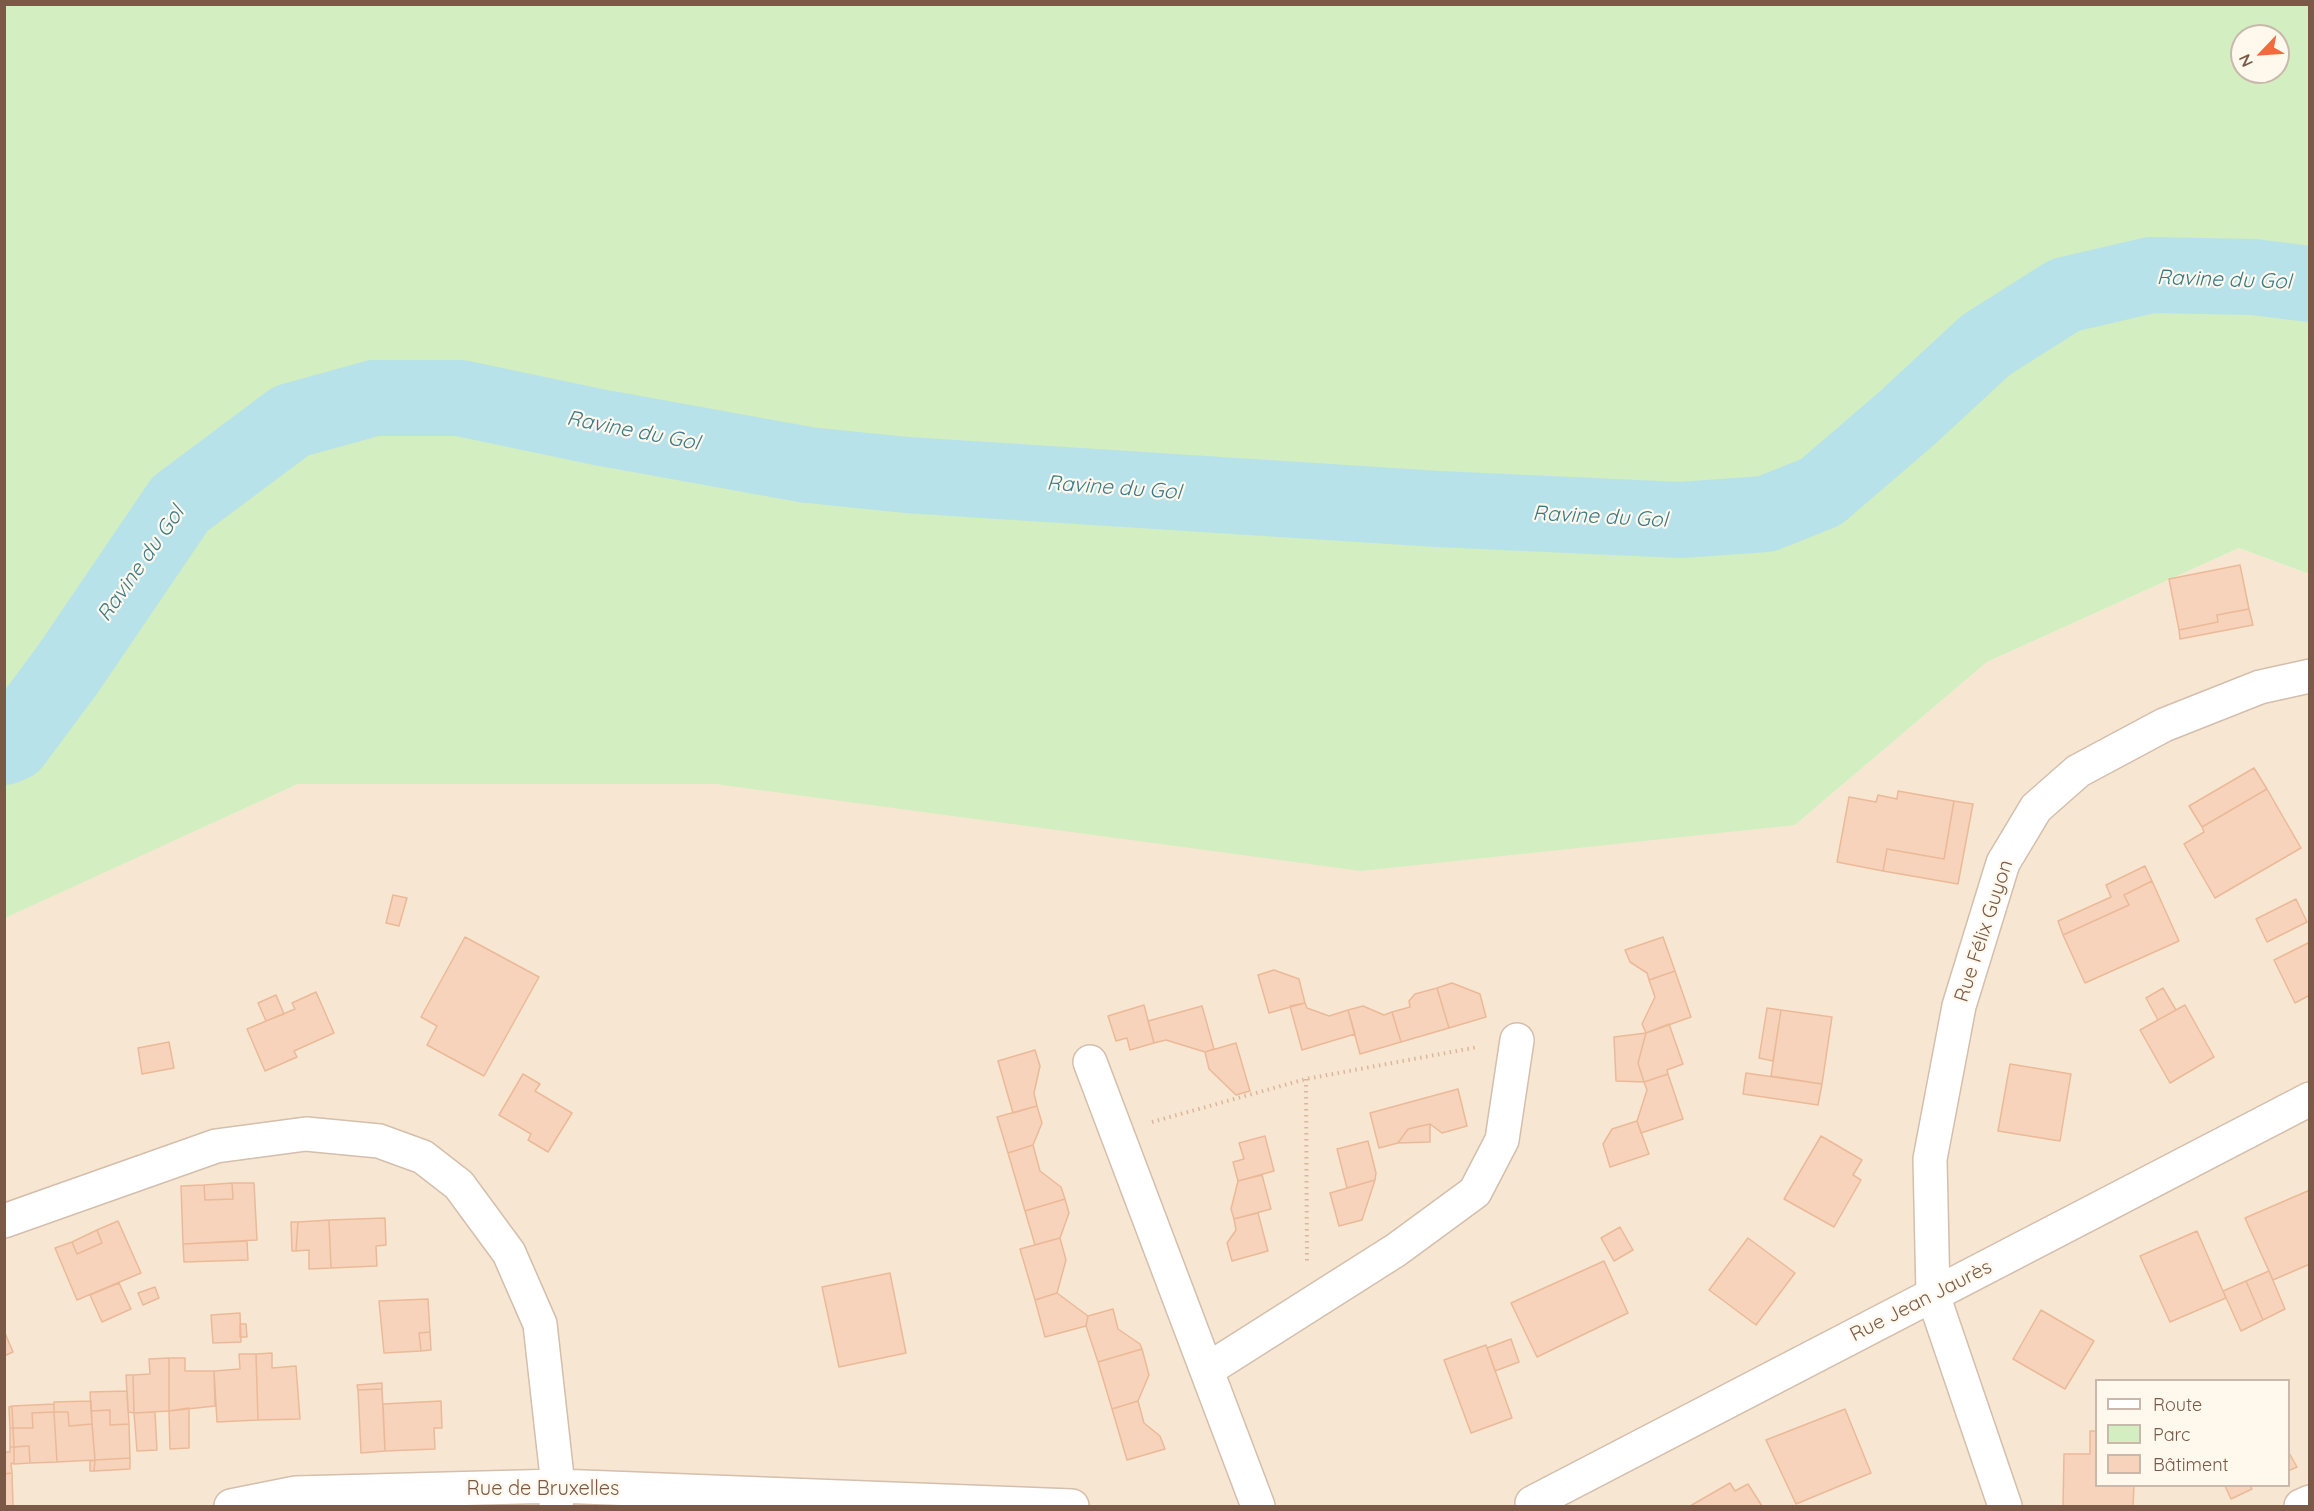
<!DOCTYPE html>
<html>
<head>
<meta charset="utf-8">
<style>
	body { margin:0 }
	#map { position:relative; width:2314px; height:1511px; overflow:hidden; background:#fef5e5; font-family:Quicksand,sans-serif }
	canvas { display:block }
	.frame { position:absolute; inset:0; border:6px solid #7a5a47; pointer-events:none }
	.legend { position:absolute; left:2095px; top:1379px; width:195px; height:108px; box-sizing:border-box; background:#fff8ed; border:2px solid #cab9ab; margin:0; padding:8px 10px; list-style:none; font-size:18px; color:#7a5a47 }
	.legend li { display:flex; align-items:center; gap:12px; height:30px }
	.legend b { width:30px; border:2px solid #cab9ab }
	.north { position:absolute; left:2230px; top:24px; width:60px; height:60px; box-sizing:border-box; background:#fff8ed; border:2px solid #cab9ab; border-radius:50%; rotate:245deg; font-size:16px; font-weight:700; line-height:24px; text-align:center; color:#7a5a47 }
	.north::after { content:''; display:block; margin:auto; width:21px; height:27px; background:#f36a3f; clip-path:polygon(50% 0,100% 100%,50% 72%,0 100%) }
</style>
</head>
<body>
<div id="map">
<canvas width="2314" height="1511"></canvas>
<div class="frame"></div>
<ul class="legend">
<li><b style="height:8px;background:#fff"></b>Route</li>
<li><b style="height:16px;background:#d3eec1"></b>Parc</li>
<li><b style="height:16px;background:#f6d3ba"></b>Bâtiment</li>
</ul>
<div class="north">N</div>
</div>
<script>
const ctx = document.querySelector('canvas').getContext('2d');
ctx.lineJoin = 'round';
function paint(path, color) { ctx.fillStyle = color; ctx.fill(path, 'evenodd'); }
function trace(path, color, width, dash) { ctx.strokeStyle = color; ctx.lineWidth = width; ctx.lineCap = dash ? 'butt' : 'round'; ctx.setLineDash(dash || []); ctx.stroke(path); }
function write(font, color, halo, rows, align = 'center') {
  ctx.font = font + ' Quicksand,sans-serif'; ctx.lineWidth = 4.5; ctx.setLineDash([]); ctx.textBaseline = 'middle'; ctx.strokeStyle = halo; ctx.fillStyle = color; for (const [text, x, y, turn = 0] of rows) {
    ctx.save(); ctx.translate(x, y); ctx.rotate((+turn || 0) * Math.PI / 180); ctx.textAlign = isNaN(turn) ? turn : align; if (halo) ctx.strokeText(text, 0, 0); ctx.fillText(text, 0, 0); ctx.restore();
  }
}
const residential = new Path2D(`
	M2239,548L2309,574V1506H5L4,918L298,784H715L1795,825L1987,662ZM2096,1380H2288V1486H2096Z`);
const green = new Path2D(`
	M4,5H2309V574L2239,548L1987,662L1795,825L1361,871L715,784H298L5,918ZM2242,36H2278V72H2242Z`);
const river = new Path2D(`
	M4,747L13,743L68,669L180,504L291,421L374,398H460L598,427L808,465L907,475L1438,509L1680,520L1766,514L1821,492L1906,419L1986,345L2065,295L2151,275L2253,277L2310,284`);
const building = new Path2D(`
	M2240,565L2249,609L2217,615L2218,622L2179,630L2169,579Z
	M2249,609L2253,625L2180,639L2179,630L2218,622L2217,615Z
	M2254,768L2267,789L2202,827L2189,806Z
	M2267,789L2301,848L2215,898L2184,844L2204,832L2202,827Z
	M1898,791L1954,801L1944,859L1887,849L1883,871L1837,862L1849,797L1876,802L1878,795L1897,799Z
	M1954,801L1973,804L1958,884L1883,871L1887,849L1944,859Z
	M2145,866L2152,881L2124,895L2129,905L2063,935L2058,921L2111,897L2106,885Z
	M2152,881L2179,941L2085,983L2063,935L2129,905L2124,895Z
	M393,895L407,898L399,926L386,923Z
	M2296,899L2307,922L2267,942L2256,919Z
	M465,937L539,977L484,1076L427,1045L437,1026L421,1017Z
	M1663,937L1675,971L1649,980L1647,973L1630,962L1625,950Z
	M2310,942V995L2295,1003L2274,960Z
	M1274,970L1299,979L1305,1003L1269,1013L1258,975Z
	M1675,971L1691,1017L1646,1033L1642,1024L1655,997L1649,980Z
	M1452,983L1480,994L1486,1017L1449,1028L1437,988Z
	M1437,988L1449,1028L1401,1042L1392,1012L1410,1007L1409,1001L1415,994Z
	M2163,988L2176,1010L2158,1020L2146,998Z
	M316,992L334,1033L294,1051L297,1057L265,1071L247,1029L295,1009L292,1003Z
	M276,995L284,1014L266,1021L258,1003Z
	M1305,1003L1307,1008L1329,1016L1348,1010L1355,1034L1302,1050L1290,1006Z
	M1144,1005L1154,1043L1130,1050L1127,1038L1116,1041L1108,1016Z
	M2185,1005L2214,1057L2170,1083L2140,1030Z
	M1202,1006L1214,1049L1205,1052L1166,1040L1154,1043L1148,1021Z
	M1363,1006L1384,1015L1392,1012L1401,1042L1360,1054L1348,1010Z
	M1767,1008L1781,1010L1773,1061L1759,1058Z
	M1781,1010L1832,1017L1822,1084L1771,1076Z
	M1669,1024L1683,1064L1667,1070L1668,1074L1644,1082L1638,1063L1646,1033Z
	M1646,1033L1638,1063L1644,1082L1616,1081L1614,1037Z
	M169,1042L174,1068L142,1074L138,1048Z
	M1236,1043L1250,1091L1236,1095L1209,1069L1205,1052Z
	M1035,1050L1040,1066L1034,1093L1037,1106L1013,1113L998,1061Z
	M2010,1064L2071,1074L2060,1141L1998,1131Z
	M1746,1073L1822,1084L1818,1105L1743,1094Z
	M523,1074L540,1084L535,1091L572,1113L548,1152L528,1140L531,1134L499,1115Z
	M1668,1074L1683,1119L1641,1133L1637,1121L1647,1090L1644,1082Z
	M1458,1089L1467,1126L1442,1133L1430,1124L1408,1129L1398,1143L1379,1148L1370,1113Z
	M1037,1106L1042,1123L1033,1145L1008,1153L997,1117Z
	M1637,1121L1649,1154L1610,1167L1603,1144L1612,1129Z
	M1430,1124V1142L1398,1143L1408,1129Z
	M1265,1136L1274,1171L1238,1181L1233,1162L1244,1159L1239,1143Z
	M1821,1136L1862,1160L1853,1175L1861,1180L1834,1227L1784,1199Z
	M1368,1141L1376,1173L1375,1180L1347,1188L1337,1149Z
	M1033,1145L1040,1171L1061,1187L1065,1199L1025,1211L1008,1153Z
	M1262,1175L1271,1209L1234,1219L1231,1209L1238,1181Z
	M1375,1180L1362,1220L1339,1226L1330,1193Z
	M232,1183H254L257,1240L183,1244L181,1186L204,1185L205,1200L233,1199Z
	M232,1183L233,1199L205,1200L204,1185Z
	M2310,1190V1264L2273,1280L2245,1218Z
	M1065,1199L1069,1213L1060,1238L1035,1245L1025,1211Z
	M1258,1213L1268,1251L1232,1261L1227,1243L1236,1230L1234,1219Z
	M385,1218L386,1245L376,1246L377,1266L331,1268L329,1220Z
	M329,1220L331,1268L309,1269V1250L296,1251L298,1222Z
	M118,1221L141,1273L77,1300L55,1248L72,1242L77,1254L102,1243L97,1230Z
	M291,1222H298L296,1251H292Z
	M1620,1227L1633,1250L1614,1261L1601,1238Z
	M97,1230L102,1243L77,1254L72,1242Z
	M2197,1231L2226,1298L2170,1322L2140,1256Z
	M1060,1238L1066,1260L1057,1293L1035,1300L1020,1249Z
	M1748,1238L1795,1273L1756,1325L1709,1290Z
	M247,1241L248,1260L184,1262L183,1244Z
	M1604,1261L1628,1313L1537,1357L1511,1303Z
	M2269,1271L2285,1309L2263,1320L2246,1281Z
	M890,1273L906,1353L839,1367L822,1287Z
	M2246,1281L2263,1320L2241,1331L2223,1291Z
	M119,1283L131,1309L102,1322L90,1295Z
	M155,1287L159,1298L143,1305L138,1293Z
	M1057,1293L1088,1316L1086,1326L1045,1337L1035,1300Z
	M428,1299L430,1332L419,1333L421,1351L384,1353L379,1301Z
	M1113,1309L1118,1329L1140,1344L1142,1349L1098,1362L1086,1326L1088,1316Z
	M2041,1310L2094,1341L2065,1389L2013,1359Z
	M240,1313L241,1342L213,1343L211,1315Z
	M240,1324H246L247,1337H240Z
	M430,1332L431,1350L421,1351L419,1333Z
	M5,1333L13,1352L4,1356V1334Z
	M1511,1339L1519,1362L1495,1371L1487,1348Z
	M1486,1345L1512,1418L1471,1433L1444,1360Z
	M1142,1349L1149,1375L1138,1401L1112,1409L1098,1362Z
	M272,1353V1368L296,1366L300,1419L258,1420L256,1354Z
	M239,1354H256L258,1420L217,1422L214,1371L240,1369Z
	M169,1358H185V1371H214L215,1406L169,1411Z
	M169,1358V1411L134,1413L133,1375L150,1374L149,1359Z
	M126,1375H133L134,1413L128,1412Z
	M382,1383V1389L358,1390L357,1385Z
	M382,1389L385,1451L361,1453L358,1390Z
	M127,1391L129,1424L110,1425V1410L91,1411L90,1392Z
	M91,1401L92,1424L69,1426L68,1412H54V1402Z
	M441,1401L442,1428H434L435,1449L385,1451L383,1404Z
	M1138,1401L1144,1423L1160,1436L1165,1449L1127,1460L1112,1409Z
	M54,1404V1412L32,1413L33,1428H13L12,1406Z
	M12,1406L13,1428H10L9,1407Z
	M189,1408V1448L170,1449L169,1411Z
	M1845,1409L1871,1473L1796,1504L1766,1440Z
	M110,1410V1425L129,1424L130,1458L95,1460L91,1411Z
	M54,1412H68L69,1426L92,1424L95,1460L57,1462Z
	M54,1412L57,1462L30,1463L29,1446L14,1447L13,1428H33L32,1413Z
	M155,1412L157,1450L137,1451L134,1413Z
	M10,1428H13L14,1447H10Z
	M2090,1431H2096V1486H2134L2133,1506H2063L2064,1454H2090Z
	M29,1446L30,1463L14,1464V1447Z
	M10,1447H14V1464L11,1463L12,1473L4,1474V1452H10Z
	M2288,1451L2297,1467L2288,1471Z
	M130,1458V1469L94,1471L95,1460Z
	M95,1460L94,1471H90V1461Z
	M12,1473L13,1506H4V1474Z
	M1730,1483L1735,1491L1748,1484L1762,1506H1690Z
	M2225,1486H2250L2252,1489L2231,1499Z`);
const path = new Path2D(`
	M1306,1079L1307,1262
	M1152,1122L1306,1079L1478,1047`);
const minor = new Path2D(`
	M1090,1062L1258,1506
	M4,1221L216,1146L306,1134L379,1141L423,1157L459,1185L509,1253L540,1324L558,1486L556,1506
	M1207,1370L1396,1250L1475,1192L1502,1140L1517,1040
	M1532,1503L2310,1099
	M231,1506L296,1493L558,1486L1072,1506
	M2005,1506L1933,1295L1930,1159L1959,1006L2003,863L2036,808L2078,771L2164,725L2260,687L2310,676
	M2301,1506L2310,1502`);
const streetNames = [
	["Rue Félix Guyon",1984,931,-72],
	["Rue Jean Jaurès",1921,1301,-27],
	["Rue de Bruxelles",543,1489]
];
const waterNames = [
	["Ravine du Gol",2224,280,2],
	["Ravine du Gol",633,431,11],
	["Ravine du Gol",1114,488,4],
	["Ravine du Gol",1600,517,3],
	["Ravine du Gol",141,564,-55]
];
paint(residential, '#f7e7d2');
paint(green, '#d3eec1');
trace(river, '#b7e2ea', 76);
paint(building, '#f6d3ba');
trace(building, '#ebb998', 1.5);
trace(minor, '#d4beac', 36);
trace(path, '#dcb69c', 4, [1.5, 4.5]);
trace(minor, '#fff', 33);
write('20px', '#7a5a47', '#fff8ed', streetNames);
write('italic 21px', '#3b7a88', '#fff8ed', waterNames);
</script>
</body>
</html>
